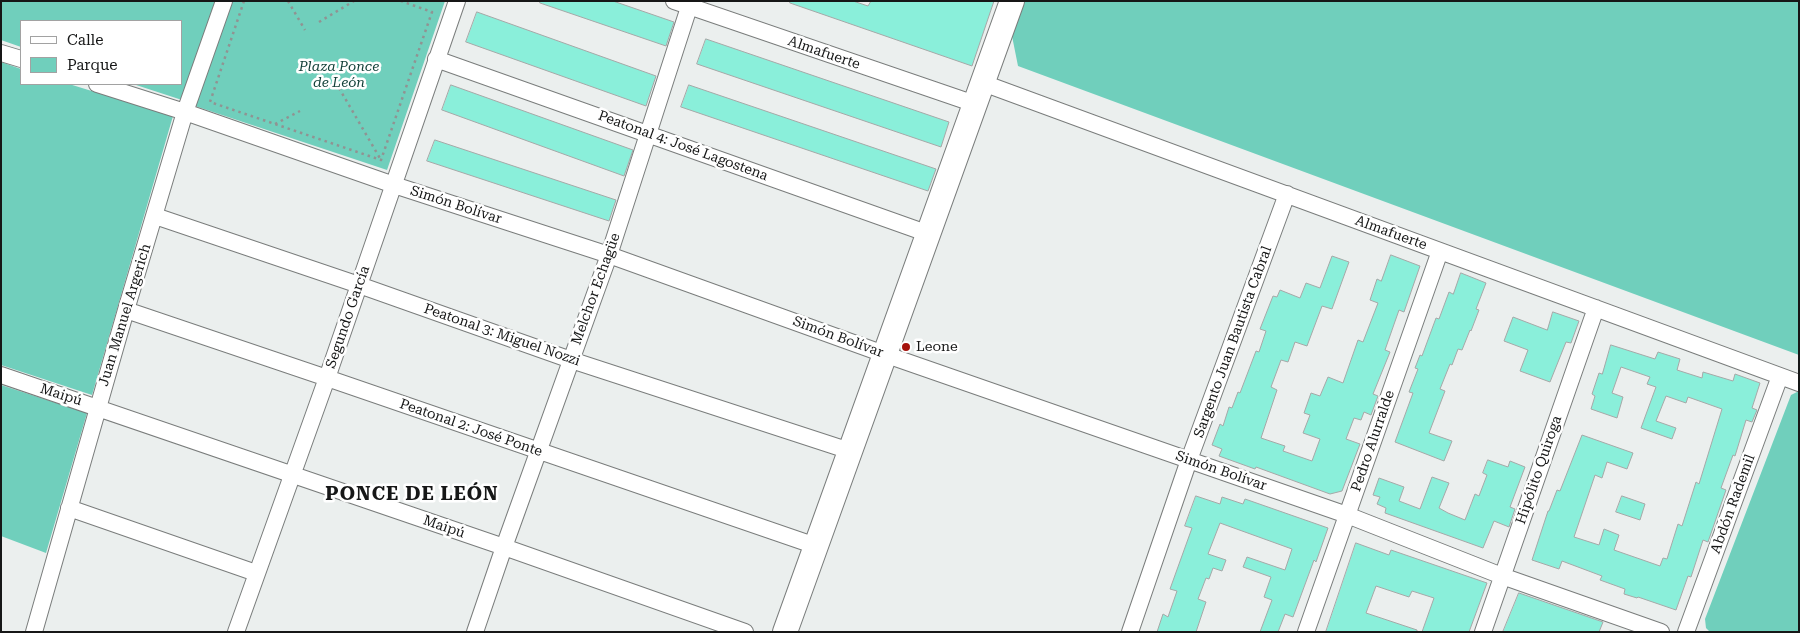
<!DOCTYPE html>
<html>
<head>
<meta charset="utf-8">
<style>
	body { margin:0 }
	#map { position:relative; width:1800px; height:633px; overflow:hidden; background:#ebefee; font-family:"Roboto Serif",serif }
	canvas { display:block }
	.frame { position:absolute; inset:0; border:2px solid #161717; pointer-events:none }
	.legend { position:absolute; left:20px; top:20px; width:162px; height:65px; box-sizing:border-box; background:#fff; border:1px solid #a2a2a2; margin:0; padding:6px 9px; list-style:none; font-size:15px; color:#161717 }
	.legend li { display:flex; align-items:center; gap:10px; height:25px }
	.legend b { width:25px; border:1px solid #a2a2a2 }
</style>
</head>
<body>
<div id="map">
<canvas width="1800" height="633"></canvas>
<div class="frame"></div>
<ul class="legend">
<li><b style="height:6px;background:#fff"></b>Calle</li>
<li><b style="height:14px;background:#70cfbc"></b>Parque</li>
</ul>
</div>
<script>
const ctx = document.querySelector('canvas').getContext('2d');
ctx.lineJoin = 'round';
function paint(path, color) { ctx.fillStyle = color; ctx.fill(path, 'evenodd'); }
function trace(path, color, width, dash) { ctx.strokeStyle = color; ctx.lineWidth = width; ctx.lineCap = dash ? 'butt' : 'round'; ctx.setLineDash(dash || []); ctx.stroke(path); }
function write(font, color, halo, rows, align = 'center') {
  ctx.font = font + ' "Roboto Serif",serif'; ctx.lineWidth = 5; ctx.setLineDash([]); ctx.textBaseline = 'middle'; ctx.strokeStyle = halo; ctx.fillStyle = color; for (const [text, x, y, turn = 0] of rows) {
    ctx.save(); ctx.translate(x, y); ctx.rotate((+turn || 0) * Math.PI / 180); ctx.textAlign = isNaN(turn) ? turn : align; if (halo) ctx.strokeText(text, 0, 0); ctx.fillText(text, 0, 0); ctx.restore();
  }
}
const green = new Path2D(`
	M1,1H217L182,100L133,84H181V21H21V47L1,40Z
	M230,1H445L387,170L195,106Z
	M1024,1H1799V355L1018,66L1012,36Z
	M1,62L21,69V84H69L173,116L92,395L1,365Z
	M1,385L87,413L46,553L1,536Z
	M1799,391V632H1710L1706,628L1705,619L1791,395Z`);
const building = new Path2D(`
	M540,1H613L674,22L666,46L540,3Z
	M790,1H853L868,6L871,1H994L972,66L790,3Z
	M477,12L656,76L646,106L466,42Z
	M706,39L949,122L941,147L697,64Z
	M451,85L633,150L624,176L442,110Z
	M689,85L936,169L928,191L681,107Z
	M435,140L616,200L609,221L427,161Z
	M1391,255L1420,266L1404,312L1399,310L1385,350L1390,352L1373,394L1378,396L1371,415L1364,412L1361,420L1354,418L1346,439L1360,444L1342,491L1330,494L1256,467L1255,469L1219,456L1222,449L1212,445L1220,424L1223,426L1229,407L1232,408L1238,392L1240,393L1256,351L1259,352L1266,331L1260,329L1273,296L1277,297L1280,290L1300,298L1306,283L1320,288L1332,256L1349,262L1332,309L1322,306L1307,346L1295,342L1288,362L1281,360L1271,387L1277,390L1261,438L1285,446L1283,451L1312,461L1320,439L1303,433L1310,415L1304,413L1311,393L1320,396L1328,377L1343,383L1358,340L1363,342L1378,303L1370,300L1377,279L1381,281Z
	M1461,273L1486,283L1476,309L1479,310L1471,331L1470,330L1462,350L1458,349L1452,365L1450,364L1440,389L1445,391L1429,433L1452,441L1444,461L1395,442L1413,393L1409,392L1418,369L1415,368L1420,355L1422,356L1436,318L1439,319L1449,292L1453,294Z
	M1553,312L1579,321L1571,343L1566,342L1550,382L1520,371L1528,350L1504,341L1513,317L1547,330Z
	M1611,345L1655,359L1658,352L1680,359L1677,370L1702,378L1703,372L1733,381L1735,374L1760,383L1752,408L1757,410L1752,422L1746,420L1735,456L1733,455L1721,488L1726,490L1708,542L1703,540L1691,577L1688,576L1676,610L1638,597L1637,598L1624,594L1625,589L1600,580L1602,576L1562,561L1559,569L1532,560L1548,511H1549L1557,490L1560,491L1582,435L1633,453L1627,469L1607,462L1602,478L1595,475L1574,537L1599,545L1604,529L1619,535L1614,550L1660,566L1663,558L1667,559L1678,524L1682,526L1696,482L1699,484L1722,409L1688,397L1686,403L1666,396L1656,421L1676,428L1672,439L1641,428L1656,387L1647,384L1650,377L1621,367L1612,393L1623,397L1617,418L1591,409L1595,396L1592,394L1599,373L1602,374Z
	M1488,460L1508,467L1510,461L1525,467L1510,507L1515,509L1509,527L1494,521L1483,548L1385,513L1386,508L1377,504L1380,497L1373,495L1379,478L1404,487L1399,501L1420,509L1432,477L1449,483L1439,508L1448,513L1465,520L1475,494L1479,496L1487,475L1483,473Z
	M1196,496L1220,504L1222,497L1243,504L1245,499L1328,528L1316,562L1314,560L1293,617L1285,614L1278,632H1260L1272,600L1264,597L1271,577L1243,567L1247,557L1285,570L1292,549L1220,523L1208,554L1226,560L1222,571L1213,568L1209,579L1206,578L1198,599L1206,602L1196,632H1157L1163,614L1168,617L1177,591L1170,589L1192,528L1185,526Z
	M1622,496L1645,504L1640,520L1616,512Z
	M1356,543L1389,555L1391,550L1487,583L1469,632H1422L1434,598L1412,591L1409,597L1376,586L1366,613L1417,630V632H1326Z
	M1519,593L1603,622L1599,632H1503Z`);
const path = new Path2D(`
	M244,1L210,102L381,160L432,12L401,1
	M288,1L305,30
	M319,22L354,1
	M339,88L381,160
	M275,124L300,111`);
const minor = new Path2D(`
	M674,1L975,104
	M1,53L21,59
	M436,59L929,234
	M983,83L1799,383
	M97,84L185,112L394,185L609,255L884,354L1347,515L1502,576L1661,632
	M155,216L359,285L571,360L850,451
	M126,310L327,378L816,546
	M1,375L504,547L745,632
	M69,508L256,573
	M34,632L126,310L185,112L224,1
	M236,632L327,378L457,1
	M475,632L504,547L609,255L691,1
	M1130,632L1189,460L1287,194
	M1306,632L1440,251
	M1483,632L1596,308
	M1686,632L1780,376`);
const secondary = new Path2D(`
	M785,632L1012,1`);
const markers = [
	[906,347,5,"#a5110b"]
];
const streetNames = [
	["Almafuerte",824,53,19],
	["Peatonal 4: José Lagostena",683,146,20],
	["Simón Bolívar",456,205,18],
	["Almafuerte",1391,233,20],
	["Melchor Echagüe",596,289,-70],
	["Juan Manuel Argerich",125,315,-73],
	["Segundo García",348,317,-71],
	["Peatonal 3: Miguel Nozzi",502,335,19],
	["Simón Bolívar",838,337,20],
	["Sargento Juan Bautista Cabral",1233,342,-70],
	["Maipú",61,395,18],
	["Peatonal 2: José Ponte",471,428,19],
	["Pedro Alurralde",1373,441,-71],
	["Hipólito Quiroga",1539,470,-71],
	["Simón Bolívar",1221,471,19],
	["Abdón Rademil",1733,504,-70],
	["Maipú",444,527,19]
];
const parkNames = [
	["Plaza Ponce",339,67],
	["de León",339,83]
];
const poiNames = [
	["Leone",916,347]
];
const districtNames = [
	["PONCE DE LEÓN",412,494]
];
paint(green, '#70cfbc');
paint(building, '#8aefda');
trace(building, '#a5a8a7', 1);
trace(minor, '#7a7d7c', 18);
trace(secondary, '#7a7d7c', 26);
trace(path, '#909392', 2.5, [2.5, 4]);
trace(minor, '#fff', 16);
trace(secondary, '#fff', 24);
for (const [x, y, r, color] of markers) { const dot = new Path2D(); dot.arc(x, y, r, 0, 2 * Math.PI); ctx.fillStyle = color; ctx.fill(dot); trace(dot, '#fff', 2); }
write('14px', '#161717', '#fff', streetNames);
write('italic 14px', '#103f37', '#fff', parkNames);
write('14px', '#161717', '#fff', poiNames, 'left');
ctx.letterSpacing = '1px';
write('bold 19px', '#161717', '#fff', districtNames);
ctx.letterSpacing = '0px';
</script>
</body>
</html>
